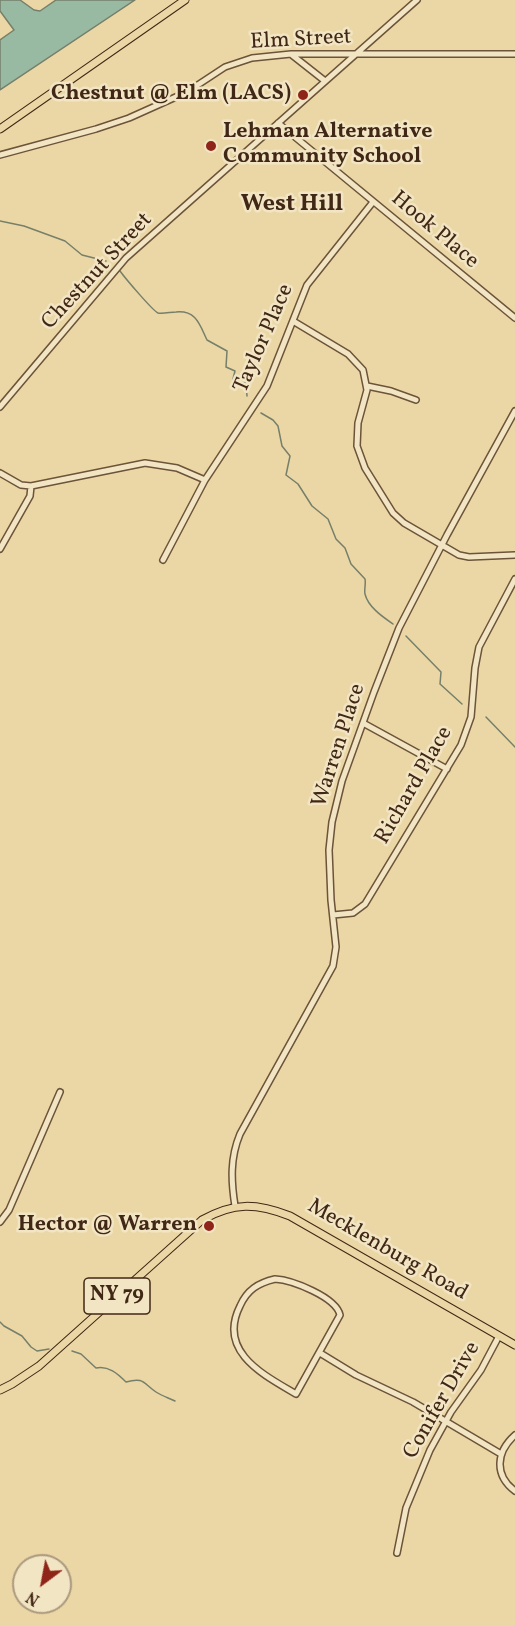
<!DOCTYPE html>
<html>
<head>
<meta charset="utf-8">
<style>
	body { margin:0 }
	#map { position:relative; width:515px; height:1626px; overflow:hidden; background:#ebd7a5; font-family:Vollkorn,serif }
	canvas { display:block }
	.north { position:absolute; left:12px; top:1554px; width:60px; height:60px; box-sizing:border-box; background:#f2e5c4; border:2px solid #ab997e; border-radius:50%; rotate:212deg; font-size:16px; font-weight:700; line-height:24px; text-align:center; color:#412715 }
	.north::after { content:''; display:block; margin:auto; width:21px; height:27px; background:#8f2418; clip-path:polygon(50% 0,100% 100%,50% 72%,0 100%) }
</style>
</head>
<body>
<div id="map">
<canvas width="515" height="1626"></canvas>
<div class="north">N</div>
</div>
<script>
const ctx = document.querySelector('canvas').getContext('2d');
ctx.lineJoin = 'round';
function paint(path, color) { ctx.fillStyle = color; ctx.fill(path, 'evenodd'); }
function trace(path, color, width, dash) { ctx.strokeStyle = color; ctx.lineWidth = width; ctx.lineCap = dash ? 'butt' : 'round'; ctx.setLineDash(dash || []); ctx.stroke(path); }
function write(font, color, halo, rows, align = 'center') {
  ctx.font = font + ' Vollkorn,serif'; ctx.lineWidth = 5; ctx.setLineDash([]); ctx.textBaseline = 'middle'; ctx.strokeStyle = halo; ctx.fillStyle = color; for (const [text, x, y, turn = 0] of rows) {
    ctx.save(); ctx.translate(x, y); ctx.rotate((+turn || 0) * Math.PI / 180); ctx.textAlign = isNaN(turn) ? turn : align; if (halo) ctx.strokeText(text, 0, 0); ctx.fillText(text, 0, 0); ctx.restore();
  }
}
const water = new Path2D(`
	M0,0H20L34,10L40,11L56,0H135L0,90V40L14,30L0,11Z`);
const stream = new Path2D(`
	M0,221L24,226L65,241L82,255L106,261
	M120,271C125,278 153,311 158,313C163,314 171,312 176,312C197,310 200,326 207,340L227,351L226,367L235,371L233,379L234,382L246,383L247,396
	M261,413L273,420L278,426L282,446L290,456L286,475L298,484L312,506L328,519L336,539L345,548L351,564L365,579C366,584 364,590 365,594C368,607 383,617 393,624
	M406,636L441,672L440,684L462,704
	M486,717L515,747
	M0,1322L4,1326L22,1336L31,1347L37,1351L49,1349
	M72,1351L81,1354L96,1368C108,1365 118,1374 126,1382C144,1377 143,1383 156,1392C162,1396 169,1398 175,1401`);
const minor = new Path2D(`
	M292,55L325,81
	M278,123L515,318
	M0,155L96,129L129,118L187,92L225,67L252,58L291,54H515
	M293,321L348,354L363,370L367,390L358,423L357,446L365,468L393,513L404,523L459,555L469,557L515,555
	M367,386L391,391L416,400
	M0,407L126,258L417,0
	M0,473L21,485L31,486L145,463L177,468L205,480
	M0,549L30,496L31,486
	M163,560L205,480L267,386L307,285L373,202
	M363,723L447,769
	M333,915L353,913L365,904L461,745L471,717L475,668L479,647L515,579
	M235,1206C231,1181 230,1158 240,1134L333,966L336,947L331,900L329,850L332,822L342,781L374,692L399,628L447,535L515,411
	M0,1222L9,1210L60,1092
	M275,1279C292,1280 336,1297 340,1315L296,1394C264,1375 217,1352 240,1306C247,1290 258,1283 275,1279Z
	M320,1353L356,1375L413,1402L501,1454
	M515,1435C496,1452 494,1475 515,1491
	M397,1553L406,1508L430,1450L451,1412L481,1370L499,1336`);
const major = new Path2D(`
	M0,129L185,0
	M0,1390L12,1384L39,1366L202,1220C234,1202 256,1203 290,1216L515,1345`);
const markers = [
	[303,95,6,"#8f2418"],
	[211,146,6,"#8f2418"],
	[209,1226,6,"#8f2418"]
];
const shields = [
	[117,1296,66]
];
const shieldNames = [
	["NY 79",117,1296]
];
const streetNames = [
	["Elm Street",301,41,-3],
	["Hook Place",434,231,40],
	["Chestnut Street",98,272,-47],
	["Taylor Place",265,339,-66],
	["Warren Place",340,746,-72],
	["Richard Place",415,786,-60],
	["Mecklenburg Road",387,1251,30],
	["Conifer Drive",443,1401,-60]
];
const poiNames = [
	["Chestnut @ Elm (LACS)",291,95],
	["Lehman Alternative",223,133,"left"],
	["Community School",223,158,"left"],
	["Hector @ Warren",197,1226]
];
const neighbourhoodNames = [
	["West Hill",292,206]
];
paint(water, '#99baa2');
trace(water, '#767f6a', 1.5);
trace(stream, '#767f6a', 1.5);
trace(minor, '#6c5339', 8);
trace(major, '#412715', 9);
trace(minor, '#f2e5c4', 5);
trace(major, '#ebd7a5', 7);
for (const [x, y, r, color] of markers) { const dot = new Path2D(); dot.arc(x, y, r, 0, 2 * Math.PI); ctx.fillStyle = color; ctx.fill(dot); trace(dot, '#f2e5c4', 2); }
for (const [x, y, w] of shields) { const box = new Path2D(); box.roundRect(x - w / 2, y - 18, w, 36, 4.5); ctx.fillStyle = '#f2e5c4'; ctx.fill(box); trace(box, '#412715', 1.5); }
write('bold 21px', '#412715', null, shieldNames);
write('22px', '#412715', '#f2e5c4', streetNames);
write('bold 22px', '#412715', '#f2e5c4', poiNames, 'right');
write('bold 24px', '#412715', '#f2e5c4', neighbourhoodNames);
</script>
</body>
</html>
